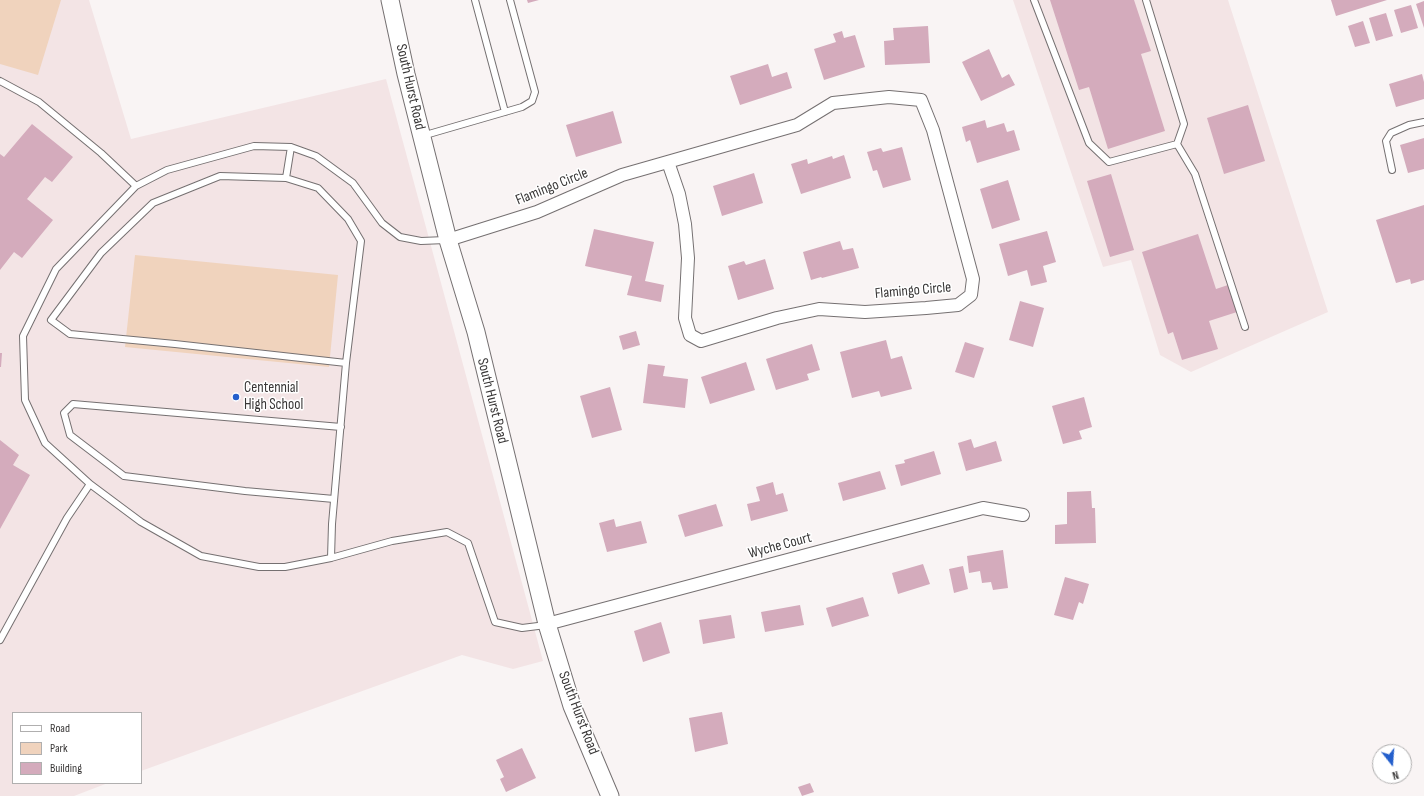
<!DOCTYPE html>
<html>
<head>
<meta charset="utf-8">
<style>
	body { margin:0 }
	#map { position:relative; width:1424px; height:796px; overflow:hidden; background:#f9f4f4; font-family:"Sofia Sans Condensed",sans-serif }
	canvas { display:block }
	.legend { position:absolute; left:12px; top:712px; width:130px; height:72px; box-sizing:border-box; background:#fff; border:1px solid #b0afaf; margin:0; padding:5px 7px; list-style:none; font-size:12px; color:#393737 }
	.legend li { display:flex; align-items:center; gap:8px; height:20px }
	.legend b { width:20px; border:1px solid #b0afaf }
	.north { position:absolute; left:1372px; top:744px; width:40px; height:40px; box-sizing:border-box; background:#fff; border:1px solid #b0afaf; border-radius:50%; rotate:163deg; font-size:11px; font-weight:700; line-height:16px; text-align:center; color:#393737 }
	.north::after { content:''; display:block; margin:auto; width:14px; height:18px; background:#245fcc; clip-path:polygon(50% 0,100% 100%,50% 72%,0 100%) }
</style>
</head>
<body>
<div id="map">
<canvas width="1424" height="796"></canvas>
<ul class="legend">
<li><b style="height:5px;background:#fff"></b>Road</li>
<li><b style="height:11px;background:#f0d3bd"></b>Park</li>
<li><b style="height:11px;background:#d4abbc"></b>Building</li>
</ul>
<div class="north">N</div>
</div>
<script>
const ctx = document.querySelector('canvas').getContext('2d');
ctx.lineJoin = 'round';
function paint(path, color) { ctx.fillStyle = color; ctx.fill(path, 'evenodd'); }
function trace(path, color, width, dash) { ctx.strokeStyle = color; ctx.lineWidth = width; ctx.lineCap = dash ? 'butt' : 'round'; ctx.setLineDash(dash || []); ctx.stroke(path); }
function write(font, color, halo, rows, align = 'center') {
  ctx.font = font + ' "Sofia Sans Condensed",sans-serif'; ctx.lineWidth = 3; ctx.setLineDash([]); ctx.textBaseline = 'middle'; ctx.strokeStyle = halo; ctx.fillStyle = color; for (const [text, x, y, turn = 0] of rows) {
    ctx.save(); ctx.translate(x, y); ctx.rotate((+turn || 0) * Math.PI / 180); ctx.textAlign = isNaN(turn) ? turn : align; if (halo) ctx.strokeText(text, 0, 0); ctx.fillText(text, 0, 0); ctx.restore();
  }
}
const built = new Path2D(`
	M0,0H89L131,139L386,79L543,661L513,669L462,655L141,771V713H13V783H108L74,796H0Z
	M1013,0H1228L1328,312L1191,372L1160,355L1131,260L1103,267Z`);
const green = new Path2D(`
	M0,0H61L38,75L0,64Z
	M135,255L338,275L329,367L125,347Z`);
const building = new Path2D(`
	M527,0H539L528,3Z
	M1050,0H1134L1151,51L1141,54L1165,131L1108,149L1089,87L1079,90Z
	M1331,0H1387L1336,16Z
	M1424,1V28L1416,4Z
	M1411,5L1418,28L1401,33L1394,10Z
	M1386,13L1393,36L1376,41L1369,18Z
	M1363,21L1370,43L1355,47L1348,26Z
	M928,26L930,63L885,65L884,41L894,40L893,28Z
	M842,31L844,38L855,35L865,67L824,80L814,49L836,42L833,34Z
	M989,49L1002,78L1009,74L1015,85L981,101L962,62Z
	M768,64L772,77L787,72L792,88L740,105L730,76Z
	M1422,74L1424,82V99L1396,107L1389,84Z
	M1248,105L1265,161L1224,174L1207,118Z
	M613,111L622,143L576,157L566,125Z
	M985,120L987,128L1004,123L1007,132L1014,130L1020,150L977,163L970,140L966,142L962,127Z
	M32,124L73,157L52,182L45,177L27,199L53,220L22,258L14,252L0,270V154L4,157Z
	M1424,138V169L1408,173L1400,145Z
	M902,147L911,180L883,188L877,170L873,171L867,152L881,148L883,152Z
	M844,155L851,178L801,194L791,164L807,159L808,164L832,156L833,159Z
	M754,173L763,203L722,216L713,186Z
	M1111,174L1134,250L1110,257L1087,181Z
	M1008,180L1020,220L992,229L980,189Z
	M1424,205V280L1411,284L1410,279L1396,283L1376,220Z
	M594,229L654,242L645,281L664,285L661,302L627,295L632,276L585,266Z
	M1047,231L1056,262L1043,266L1047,282L1031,286L1027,270L1008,276L999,244Z
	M1198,234L1216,289L1228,285L1237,312L1209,321L1218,349L1182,360L1173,332L1168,334L1142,252Z
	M840,241L843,250L853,248L859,268L822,278L821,277L811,280L803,252Z
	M765,259L774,289L738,300L728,266L744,261L746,265Z
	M1020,301L1044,308L1033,347L1009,340Z
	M636,331L640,345L623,350L619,336Z
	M886,340L891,359L902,356L912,389L881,397L879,391L852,398L840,352Z
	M965,342L984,348L974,378L955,372Z
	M812,344L820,370L807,374L809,380L776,390L766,359Z
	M0,353H2L1,367H0Z
	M746,362L755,390L710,404L701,377Z
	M648,364L665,366L663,376L688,379L685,408L643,403Z
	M610,387L622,430L592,438L580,396Z
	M1084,397L1092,427L1079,431L1082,439L1063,444L1052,406Z
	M971,439L974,448L996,441L1002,461L966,471L958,443Z
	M0,440L19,455L13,465L30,475L0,529Z
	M934,451L941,474L901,486L895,465L905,463L904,460Z
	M880,471L886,489L843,501L838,483Z
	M773,482L776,495L783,493L788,511L751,521L747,504L760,501L756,487Z
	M1091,491L1092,508H1095L1096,543L1055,544V525L1067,524V492Z
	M716,504L723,526L685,537L678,515Z
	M614,519L616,527L641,521L647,543L607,552L599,523Z
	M1003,550L1008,588L993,590L991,582L982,583L980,571L969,573L967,556Z
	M923,564L930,584L898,594L892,573Z
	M963,566L968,589L954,593L949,569Z
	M1065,577L1089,584L1083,604L1079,602L1073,620L1054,615Z
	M863,597L869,616L832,627L826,608Z
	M800,605L804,625L765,632L761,612Z
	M731,615L735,638L703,644L699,620Z
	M661,622L670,653L643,662L634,631Z
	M722,712L728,744L695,752L689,718Z
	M522,748L536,778L506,792L500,779L504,777L496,760Z
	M810,783L814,792L802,796L798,787Z`);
const lane = new Path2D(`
	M475,0L505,112
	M1034,0L1089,143L1109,162L1177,144L1184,124L1146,0
	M0,81L39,102L101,153L136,186
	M422,136L522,107L532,101L535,92L510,0
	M1177,144L1195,174L1245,327
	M291,147L286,178L318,188L348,219L361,241L346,363L332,524L331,558
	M1392,170L1386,141L1391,133L1409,125L1424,122
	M286,178L220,176L153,203L101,253L51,320L70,334L175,344L346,363
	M446,240L421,241L400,237L382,223L353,183L316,156L291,147L254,146L167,170L136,186L56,269L23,336L25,400L45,443L90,484L141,522L201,556L259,567H285L331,558L392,541L447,532L468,543L495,622L522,628L546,625
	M334,499L245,491L124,476L70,435L64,413L73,404L341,427
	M0,640L67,518L90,484`);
const street = new Path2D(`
	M448,240L537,212L622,175L797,125L833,103L889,97L921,100L933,130L973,279L971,295L958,305L926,308L865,312L819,309L777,318L701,341L690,335L685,318L688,258L685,224L679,194L668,162
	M547,624L983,508L1023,515`);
const secondary = new Path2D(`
	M390,0L406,74L448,240L476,332L547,624L572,706L610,796`);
const markers = [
	[236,397,4,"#245fcc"]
];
const streetNames = [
	["South Hurst Road",410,87,77],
	["Flamingo Circle",552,187,-22],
	["Flamingo Circle",913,291,-5],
	["South Hurst Road",492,401,76],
	["Wyche Court",780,546,-15],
	["South Hurst Road",578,713,69]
];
const poiNames = [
	["Centennial",244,388],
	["High School",244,405]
];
paint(built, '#f3e4e5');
paint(green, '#f0d3bd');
paint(building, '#d4abbc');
trace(lane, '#757071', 8);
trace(street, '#757071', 14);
trace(secondary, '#757071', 19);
trace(lane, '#fff', 6);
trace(street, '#fff', 12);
trace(secondary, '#fff', 17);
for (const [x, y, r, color] of markers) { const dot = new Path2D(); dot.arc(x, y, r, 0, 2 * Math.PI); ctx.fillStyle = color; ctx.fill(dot); trace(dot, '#fff', 1.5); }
write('15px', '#393737', '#fff', streetNames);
write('15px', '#393737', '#fff', poiNames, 'left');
</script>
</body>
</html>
